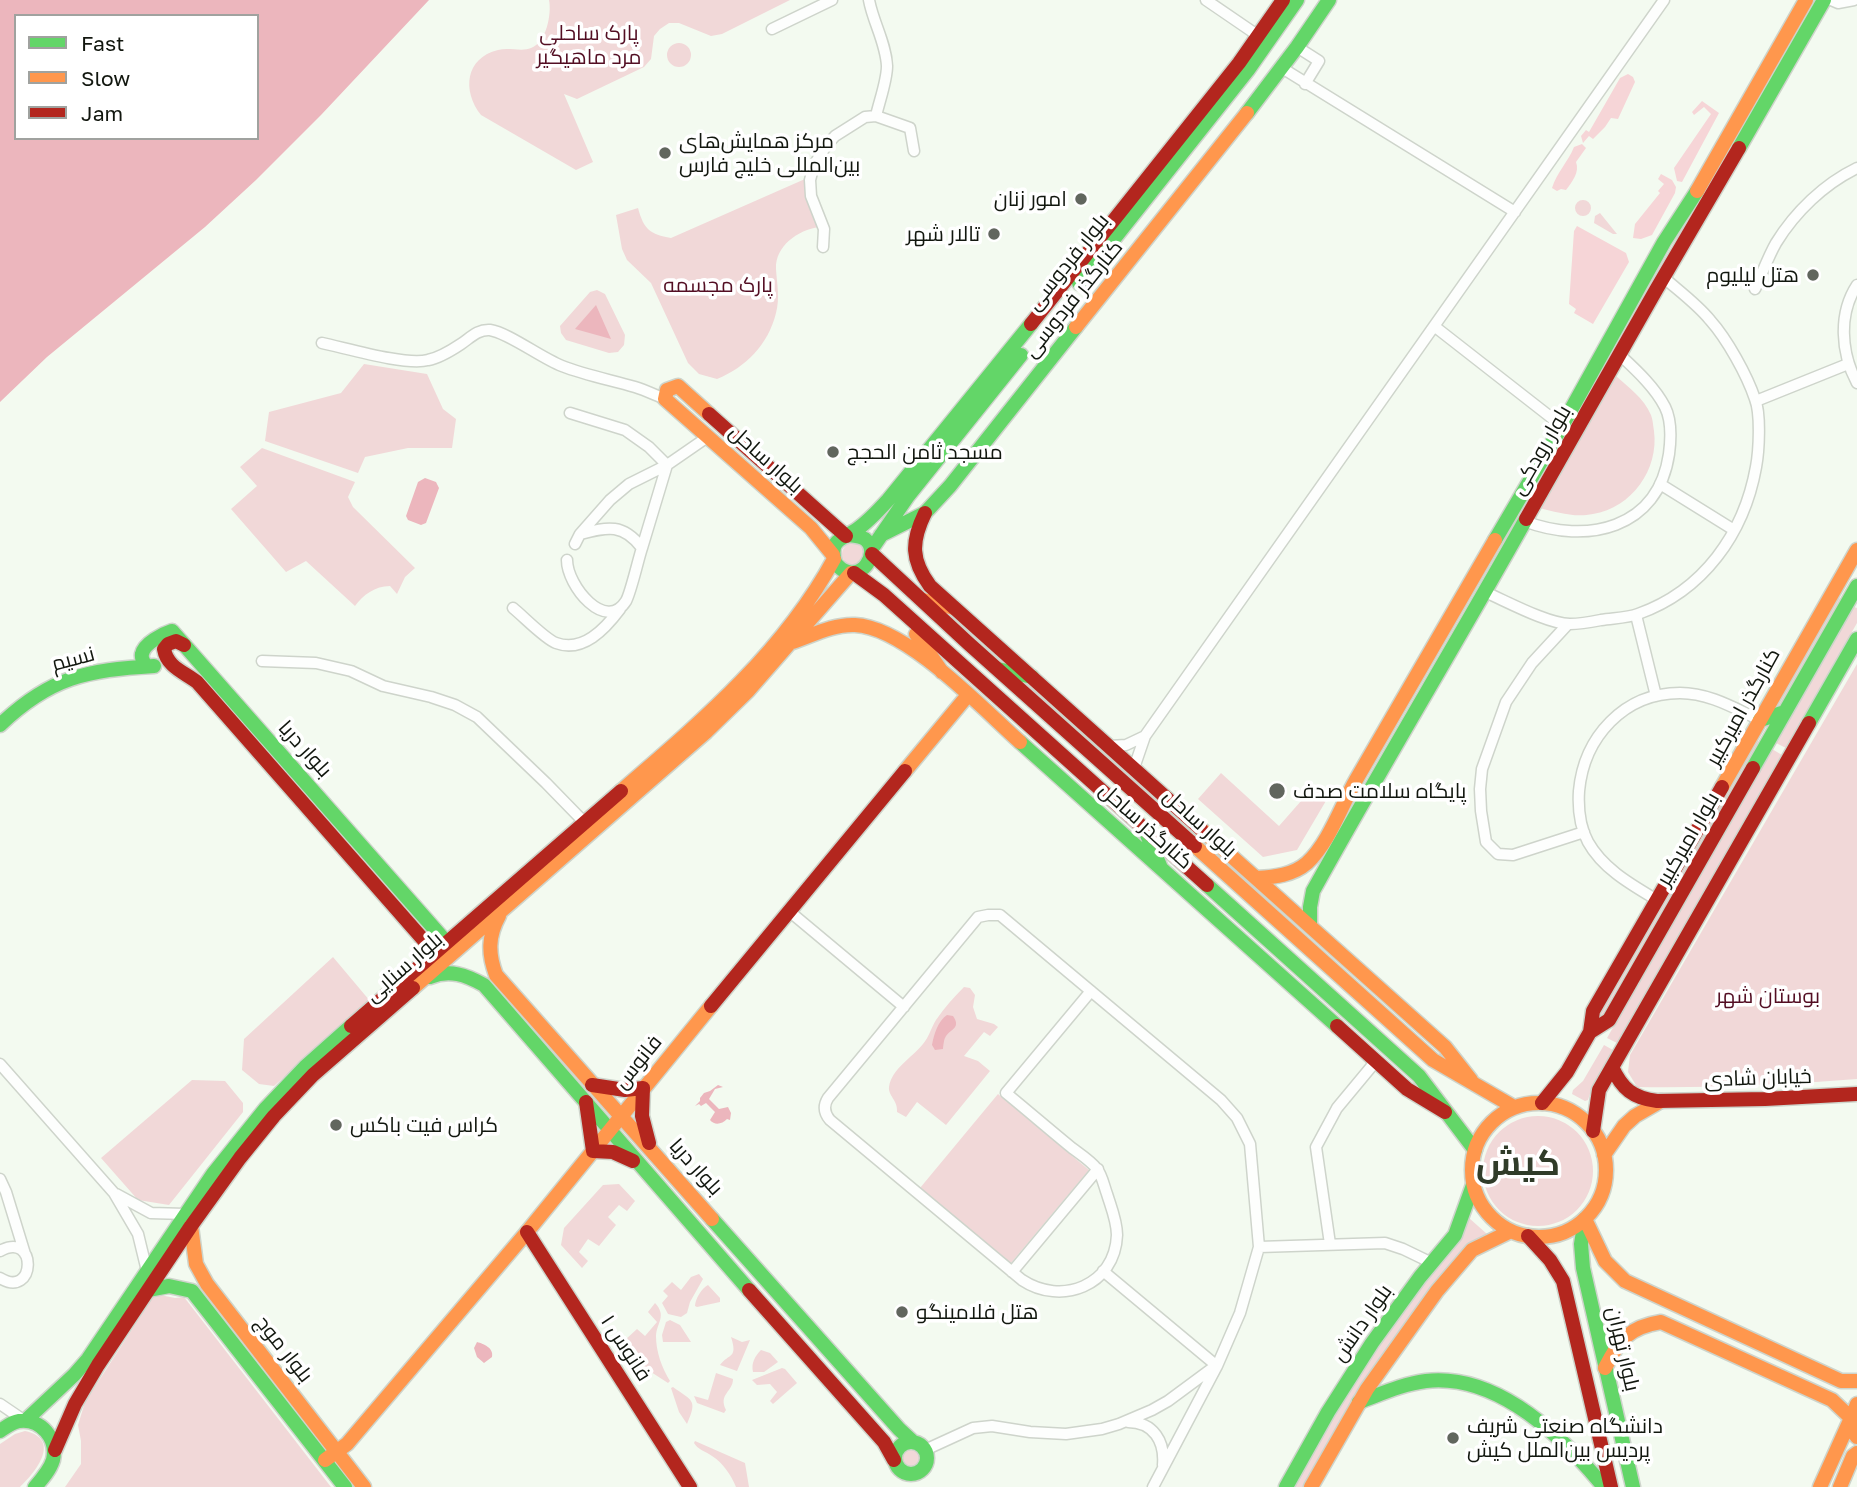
<!DOCTYPE html>
<html>
<head>
<meta charset="utf-8">
<style>
	body { margin:0 }
	#map { position:relative; width:1857px; height:1487px; overflow:hidden; background:#f3faf0; font-family:"Golos Text",sans-serif }
	canvas { display:block }
	.legend { position:absolute; left:14px; top:14px; width:245px; height:126px; box-sizing:border-box; background:#fff; border:2px solid #a0a29f; margin:0; padding:9px 12px; list-style:none; font-size:21px; color:#12170f }
	.legend li { display:flex; align-items:center; gap:14px; height:35px }
	.legend b { width:35px; border:2px solid #a0a29f }
</style>
</head>
<body>
<div id="map">
<canvas width="1857" height="1487"></canvas>
<ul class="legend">
<li><b style="height:9px;background:#63d668"></b>Fast</li>
<li><b style="height:9px;background:#ff974d"></b>Slow</li>
<li><b style="height:9px;background:#b3261e"></b>Jam</li>
</ul>
</div>
<script>
const ctx = document.querySelector('canvas').getContext('2d');
ctx.lineJoin = 'round';
function paint(path, color) { ctx.fillStyle = color; ctx.fill(path, 'evenodd'); }
function trace(path, color, width, dash) { ctx.strokeStyle = color; ctx.lineWidth = width; ctx.lineCap = dash ? 'butt' : 'round'; ctx.setLineDash(dash || []); ctx.stroke(path); }
function write(font, color, halo, rows, align = 'center') {
  ctx.font = font + ' "Golos Text",Cairo,sans-serif'; ctx.lineWidth = 7; ctx.setLineDash([]); ctx.textBaseline = 'middle'; ctx.strokeStyle = halo; ctx.fillStyle = color; for (const [text, x, y, turn = 0] of rows) {
    ctx.save(); ctx.translate(x, y); ctx.rotate((+turn || 0) * Math.PI / 180); ctx.textAlign = isNaN(turn) ? turn : align; if (halo) ctx.strokeText(text, 0, 0); ctx.fillText(text, 0, 0); ctx.restore();
  }
}
const green = new Path2D(`
	M549,0H790L722,34L711,36L679,23H669L660,29L654,36L651,59L644,67L577,99L564,94L593,162L576,170L481,115C462,91 465,58 498,50C509,47 522,52 531,48C546,43 552,14 549,0Z
	M667 55a12 12 0 1 1 24 0a12 12 0 1 1-24 0Z
	M805,179L808,200L819,227C798,230 775,246 776,269C777,285 780,298 776,313C768,345 746,367 717,379L699,374L688,363L651,283L627,260L622,249L616,215L638,208C644,230 650,234 671,238Z
	M1575 208a8 8 0 1 1 16 0a8 8 0 1 1-16 0Z
	M1600,213L1617,234H1613L1594,223L1595,216Z
	M597,290L605,294L625,335L624,345L618,352L609,353L566,340L561,333L560,326L590,292Z
	M364,364L427,374L443,409L456,419L452,448H408L365,457L358,473L265,441L269,412L341,393Z
	M1615,375C1628,387 1644,398 1651,415C1653,420 1653,426 1654,431C1659,469 1632,508 1593,514C1574,518 1557,512 1539,508Z
	M262,448L355,482L348,497L353,507L415,568L405,577L397,594L390,586C375,586 363,595 355,606L306,561L286,572L231,509L257,486L240,467Z
	M842 554a11 11 0 1 1 22 0a11 11 0 1 1-22 0Z
	M1837,597L1841,599L1778,709L1771,711Z
	M1854,607L1857,608V623L1786,748L1776,743Z
	M1857,664V1079C1784,1085 1710,1088 1637,1087L1628,1072L1630,1055Z
	M1755,739L1759,742L1602,1015L1598,1013Z
	M1772,749L1782,755L1617,1043L1607,1038Z
	M1221,773L1279,826L1316,784L1330,794L1297,850L1263,857L1198,799Z
	M333,957L370,1001L274,1086L259,1084L242,1070L244,1039Z
	M964,987L970,988L975,995L973,1007L977,1019L994,1024L998,1027L990,1036L984,1032L964,1056L978,1061L990,1071L946,1125L917,1102L906,1117L897,1112C898,1100 888,1096 889,1087C892,1068 912,1058 923,1044C929,1037 931,1028 936,1020C944,1008 954,997 964,987Z
	M1604,1045L1613,1050L1592,1087L1588,1100L1585,1101L1572,1094L1573,1090L1583,1081Z
	M192,1080L225,1081L243,1103V1112L169,1205L138,1200L101,1158Z
	M998,1094L1089,1170L1011,1263L920,1188Z
	M1483 1171a55 55 0 1 1 110 0a55 55 0 1 1-110 0Z
	M619,1184L635,1201L627,1211L619,1205L608,1217L616,1225L599,1246L588,1239L579,1252L588,1261L582,1268L561,1245L564,1228L603,1185Z
	M1469,1218L1487,1234L1464,1249L1362,1386L1304,1487H1293L1354,1381L1401,1314L1464,1231Z
	M699,1274L703,1279L690,1302L687,1313L681,1317L668,1314L662,1303L668,1296L663,1291L672,1282L681,1290L691,1277Z
	M708,1285L720,1298V1302L697,1307L695,1306C695,1299 702,1288 708,1285Z
	M155,1294L175,1298L184,1297L331,1487H65L81,1464V1441L78,1425L85,1402Z
	M655,1303C667,1316 657,1322 656,1336C656,1352 662,1368 670,1381L668,1383L651,1372L650,1369L646,1372L625,1340L637,1329L645,1336L657,1322L648,1312Z
	M670,1320L680,1325L691,1342H663L662,1335L666,1322Z
	M731,1337L742,1342L750,1340L737,1371L720,1365C729,1353 738,1359 731,1337Z
	M761,1350L770,1353L778,1362L764,1372H753C751,1363 755,1356 761,1350Z
	M782,1368L785,1369L797,1383L773,1404L770,1401L777,1392L770,1384L757,1385L752,1380Z
	M716,1373L733,1379C733,1392 718,1394 726,1410L724,1413L697,1403L694,1396L708,1400Z
	M673,1387C692,1401 698,1399 687,1424L679,1412L671,1388Z
	M25,1431C62,1439 36,1472 20,1487H0V1444L15,1434Z
	M695,1441L745,1463L749,1487H736C731,1475 723,1463 712,1456C705,1451 698,1450 694,1443Z
	M900 1458a11 11 0 1 1 22 0a11 11 0 1 1-22 0Z`);
const forest = new Path2D(`
	M1628,74L1633,77L1635,82L1618,119L1611,118L1605,127L1593,139L1589,136L1583,143L1581,136L1586,130L1589,132L1620,78Z
	M1702,101L1719,113L1682,182L1677,181L1674,168L1711,114L1704,107L1694,115L1692,112Z
	M1582,144L1586,148L1576,162C1580,172 1572,182 1566,190L1561,189L1557,191L1552,188C1557,172 1568,162 1574,147Z
	M1661,174L1672,180L1676,187L1675,193L1652,235L1641,239L1633,238L1635,224L1660,193L1658,191L1664,184L1658,179Z
	M1577,226L1626,253L1629,262L1593,324L1574,313L1576,309L1569,304L1574,231Z`);
const water = new Path2D(`
	M0,0H429L321,115L256,180L205,227L47,357L0,402ZM16,16H257V138H16Z
	M596,305L611,339L575,329Z
	M425,478L436,482L439,488L426,523L421,525L408,520L406,516L418,482Z
	M947,1015L953,1016C962,1029 949,1029 945,1038C944,1039 943,1048 943,1049L935,1050L932,1045C934,1034 938,1021 947,1015Z
	M718,1085L723,1087L715,1089L709,1099L719,1109L728,1107L731,1113L730,1120L727,1119C722,1124 715,1126 710,1120L715,1112L706,1103L701,1106L699,1104L695,1106L700,1101V1098L704,1093L710,1091Z
	M477,1342C484,1344 494,1348 492,1357L484,1363L477,1357L474,1348Z`);
const street = new Path2D(`
	M869,0C873,22 886,43 887,66C887,81 879,102 876,116
	M1206,0L1263,39
	M1831,0L1838,3L1854,0
	M772,29L832,0
	M1297,47L1319,61L1305,84
	M1282,68L1515,212
	M823,247L824,229L811,196L810,180L814,165L826,146L835,136L865,117L876,116L910,128L914,151
	M1857,285C1838,314 1841,353 1857,383
	M1755,289C1762,274 1768,257 1776,243C1795,212 1824,184 1857,168
	M1434,326L1562,426
	M322,343C346,348 406,366 428,360C439,358 452,350 461,344C470,338 478,329 490,330C509,333 541,358 562,366C585,375 611,380 635,387C645,390 655,395 665,399
	M1756,401L1848,364
	M570,413L625,430L649,447L667,465
	M1660,484L1734,530
	M1524,521C1587,545 1658,529 1669,454C1671,439 1672,421 1665,407C1655,387 1635,369 1619,354
	M580,534L610,500L629,484L667,465L709,436
	M642,548L667,465
	M567,560C567,586 606,633 626,601C631,592 638,560 642,548C623,523 608,527 580,534L575,544
	M1485,592C1506,601 1548,624 1570,624C1580,624 1591,622 1601,620C1613,618 1627,618 1638,614C1703,591 1744,534 1756,467C1759,451 1761,414 1755,399C1747,375 1727,339 1710,320C1697,304 1679,291 1663,277
	M513,608C523,616 545,639 556,643C583,653 605,629 620,609
	M1636,615L1656,696
	M1568,624L1532,663L1506,702L1482,769L1480,789L1481,811L1486,842L1498,854L1513,855L1584,832
	M262,661L316,663L351,671L383,686L431,697L455,705L477,717L546,783L585,823
	M1109,746L1126,745L1145,736
	M1134,768L1145,736L1664,0
	M1657,900C1632,885 1603,869 1588,842C1580,827 1578,807 1579,791C1584,737 1624,693 1680,693C1709,693 1734,708 1760,720
	M789,911L904,1007
	M1091,991L1006,1093C1028,1111 1050,1130 1072,1148C1080,1154 1091,1161 1097,1169C1102,1175 1104,1186 1107,1194C1111,1207 1117,1221 1117,1235C1115,1286 1061,1306 1022,1280L830,1120C824,1113 823,1106 828,1098L978,917L988,915H1000L1221,1100L1237,1118L1250,1144L1259,1247L1240,1313L1217,1366L1153,1487
	M0,1064L114,1193L138,1234L147,1271
	M0,1179L6,1192L25,1254
	M116,1194L151,1213L185,1214
	M1330,1244L1316,1147L1337,1108L1376,1061
	M1259,1247L1385,1243L1403,1249L1432,1263
	M0,1251C38,1230 36,1300 0,1278
	M1103,1271L1217,1366
	M1012,1272L1098,1169
	M0,1404L25,1421
	M1128,1422C1154,1422 1165,1442 1163,1465
	M925,1450L973,1428L992,1426L1030,1432L1066,1434L1102,1429L1119,1424L1152,1410L1168,1401L1214,1367`);
const fast = new Path2D(`
	M1247,113L1297,47L1329,0
	M1739,148L1824,0
	M1079,283L1248,70L1297,0
	M849,535C855,536 860,536 865,539C882,552 860,586 839,567C836,564 835,563 834,558C833,552 833,546 837,542C842,537 850,534 856,530C868,522 878,511 888,500L1031,324
	M881,535L925,513L950,486L1076,327
	M1495,540L1562,426L1664,242L1697,191
	M871,550L908,496L1021,355
	M146,666C144,663 141,658 142,654C144,643 163,634 172,631L447,943
	M998,669L1032,677
	M1760,720L1785,712
	M1809,723L1857,639
	M0,725C50,677 87,670 154,666
	M1020,742L1337,1026
	M1753,768L1857,586
	M1147,835L1161,868
	M1207,885L1419,1076L1475,1150
	M1310,925V907L1313,891C1382,766 1456,644 1526,519
	M430,977C450,969 466,975 484,985C573,1086 660,1189 749,1290
	M712,1219L899,1429L913,1442
	M1585,1219L1581,1244L1583,1268L1633,1487
	M148,1290L169,1286L192,1291L345,1487
	M1359,1402C1381,1394 1402,1384 1426,1381C1498,1373 1562,1436 1604,1487
	M25,1421L74,1375L88,1359L213,1174L266,1108L305,1067L351,1026
	M0,1431C6,1427 12,1422 19,1421C41,1418 58,1439 53,1460C50,1470 42,1479 35,1487
	M895 1458a16 16 0 1 1 32 0a16 16 0 1 1-32 0Z
	M1286,1487L1328,1412L1372,1343L1420,1277L1455,1235L1473,1185`);
const slow = new Path2D(`
	M1697,191L1806,0
	M1076,327L1247,113
	M709,414L678,386L667,390L665,399L811,528L833,555
	M923,600L954,608
	M916,634L942,672
	M793,642C813,635 833,624 855,625C906,627 982,708 1020,742
	M905,771L968,695
	M1722,787L1857,550
	M621,791C701,722 783,653 834,559
	M1201,829L1445,1047L1471,1080
	M1195,846L1433,1060L1514,1107
	M1257,878C1275,877 1293,875 1307,863C1329,843 1341,806 1356,780C1402,700 1449,620 1495,540
	M499,916C488,936 488,954 496,975L712,1219
	M413,988L706,732L748,691L851,573
	M1472 1170a67 67 0 1 1 134 0a67 67 0 1 1-134 0Z
	M1604,1155L1624,1126L1635,1116L1661,1101
	M1585,1219L1605,1261L1625,1281L1841,1381H1857
	M191,1226L196,1264L207,1284L364,1487
	M1605,1368C1619,1340 1629,1327 1661,1322L1832,1400L1851,1418L1820,1487
	M1857,1404C1852,1416 1847,1426 1857,1437
	M325,1460L347,1444L527,1232L711,1006
	M1311,1487L1367,1389L1437,1291L1472,1250L1511,1231
	M1840,1487L1853,1456L1857,1453`);
const jam = new Path2D(`
	M1031,324L1239,63L1283,0
	M709,414L846,536
	M925,513C911,542 911,560 930,586L1201,829
	M1526,519L1656,290L1739,148
	M872,554L968,643L1195,846
	M854,573L884,595L1207,885
	M184,645L176,641L168,644L164,649C167,667 184,672 197,682L435,953
	M711,1006L905,771
	M351,1026L621,791
	M1337,1026L1407,1089L1445,1112
	M1590,1032L1593,1011L1722,787
	M1612,1067C1622,1089 1633,1098 1657,1101L1765,1099L1857,1094
	M592,1085L625,1090L643,1088L642,1116L649,1143
	M586,1102L593,1151L613,1152L633,1161
	M1542,1103L1567,1072L1590,1032L1609,1020L1753,768
	M1593,1131L1599,1090L1809,723
	M527,1232L690,1487
	M1528,1236L1550,1260L1563,1281L1611,1487
	M749,1290L884,1442L894,1460
	M55,1450L75,1404L98,1365L191,1226L240,1158L274,1116L313,1075L413,988`);
const markers = [
	[665,153,7,"#61665e"],
	[1081,199,7,"#61665e"],
	[994,234,7,"#61665e"],
	[1813,275,7,"#61665e"],
	[833,452,7,"#61665e"],
	[1277,791,9,"#61665e"],
	[336,1125,7,"#61665e"],
	[902,1312,7,"#61665e"],
	[1453,1438,7,"#61665e"]
];
const parkNames = [
	["پارک ساحلی",589,33],
	["مرد ماهیگیر",589,57],
	["پارک مجسمه",718,285],
	["بوستان شهر",1768,996]
];
const poiNames = [
	["مرکز همایش‌های",679,141],
	["بین‌المللی خلیج فارس",679,165],
	["امور زنان",1067,199,"right"],
	["تالار شهر",980,234,"right"],
	["هتل لیلیوم",1799,275,"right"],
	["مسجد ثامن الحجج",847,452],
	["پایگاه سلامت صدف",1293,791],
	["کراس فیت باکس",350,1125],
	["هتل فلامینگو",916,1312],
	["دانشگاه صنعتی شریف",1467,1426],
	["پردیس بین‌الملل کیش",1467,1450]
];
const streetNames = [
	["بلوار فردوسی",1068,262,-51],
	["کنارگذر فردوسی",1073,299,-51],
	["بلوار رودکی",1541,450,-60],
	["بلوار ساحل",766,459,42],
	["نسیم",73,659,-15],
	["کنارگذر امیرکبیر",1743,707,-61],
	["بلوار دریا",305,749,48],
	["بلوار ساحل",1200,823,42],
	["کنارگذر ساحل",1146,826,42],
	["بلوار امیرکبیر",1688,839,-60],
	["بلوار سنایی",404,967,-41],
	["فانوس",638,1062,-51],
	["خیابان شادی",1758,1078,-2],
	["بلوار دریا",696,1167,48],
	["بلوار دانش",1362,1323,-55],
	["فانوس ۱",626,1348,57],
	["بلوار موج",284,1349,52],
	["بلوار تهران",1623,1349,77]
];
const townNames = [
	["كيش",1518,1164]
];
paint(green, '#f1d8d8');
paint(forest, '#f6d5d7');
paint(water, '#ecb6bd');
trace(street, '#ced4cb', 13);
trace(fast, '#ced4cb', 17);
trace(slow, '#ced4cb', 17);
trace(jam, '#ced4cb', 17);
trace(street, '#fdfefd', 10);
trace(fast, '#63d668', 14);
trace(slow, '#ff974d', 14);
trace(jam, '#b3261e', 14);
for (const [x, y, r, color] of markers) { const dot = new Path2D(); dot.arc(x, y, r, 0, 2 * Math.PI); ctx.fillStyle = color; ctx.fill(dot); trace(dot, '#fff', 2.5); }
write('21px', '#530e23', '#fff', parkNames);
write('21px', '#12170f', '#fff', poiNames, 'left');
write('21px', '#12170f', '#fff', streetNames);
write('bold 35px', '#303c29', '#fff', townNames);
</script>
</body>
</html>
